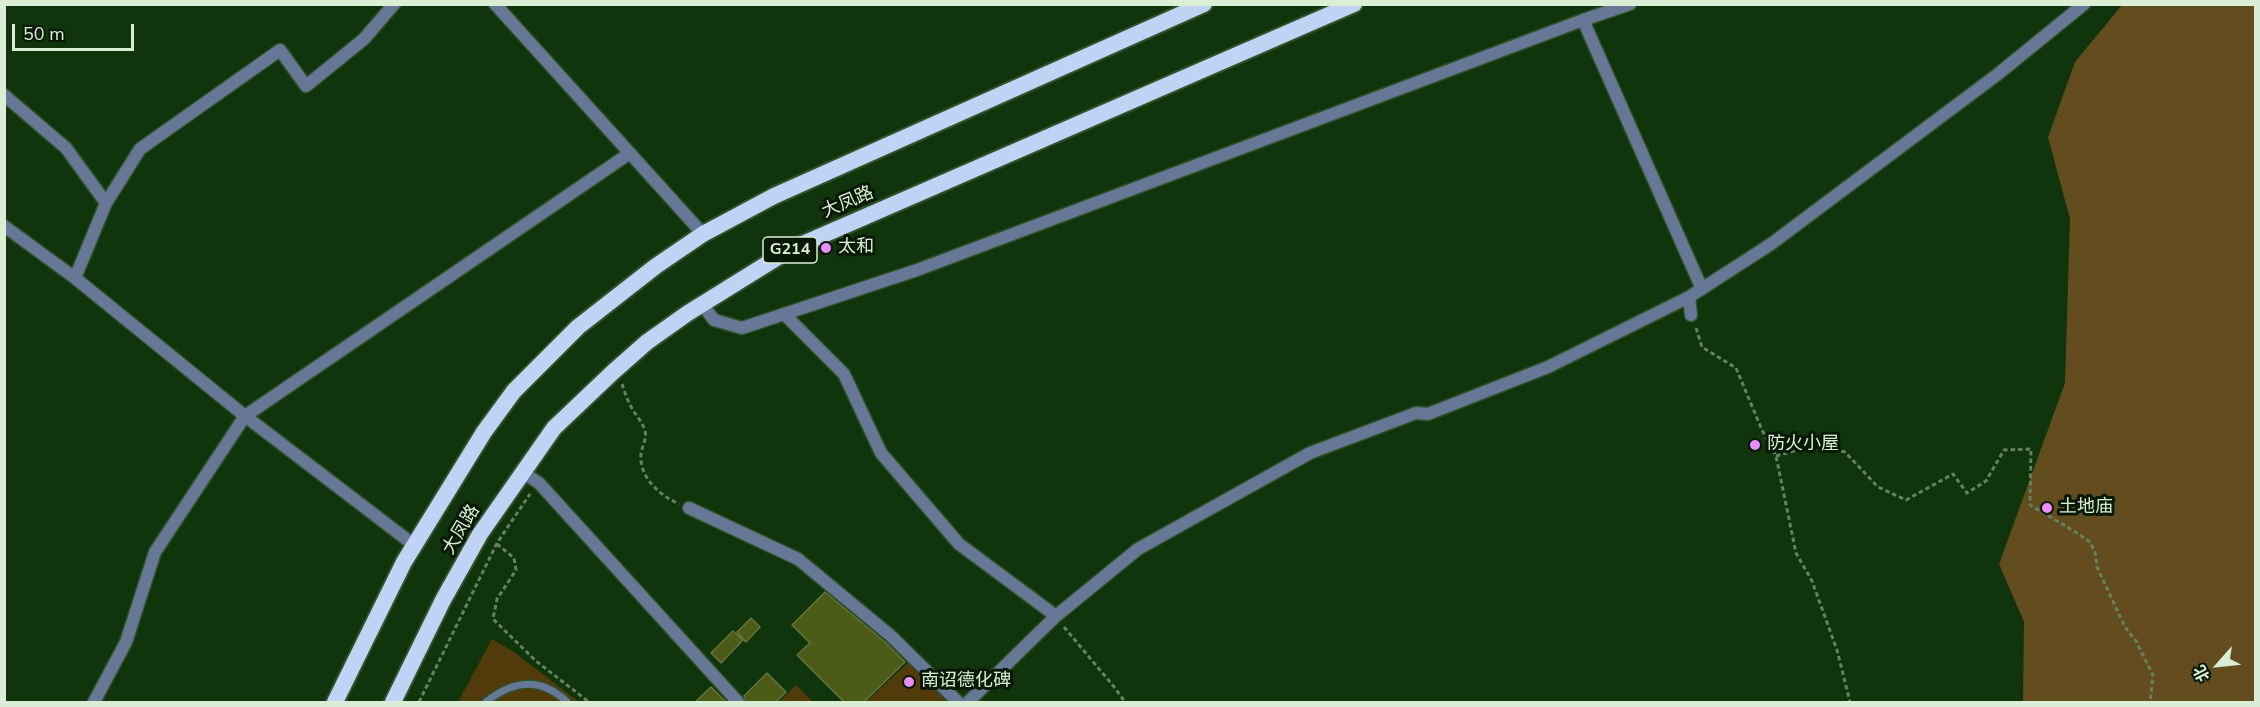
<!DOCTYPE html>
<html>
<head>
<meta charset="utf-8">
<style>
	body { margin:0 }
	#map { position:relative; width:2260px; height:707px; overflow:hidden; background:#10340b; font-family:"Nunito Sans","Noto Sans SC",sans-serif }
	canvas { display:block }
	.frame { position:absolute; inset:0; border:6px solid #d9eed5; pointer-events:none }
	.north { position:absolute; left:2188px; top:635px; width:60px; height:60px; -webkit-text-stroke:4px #091807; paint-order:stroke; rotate:243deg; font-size:16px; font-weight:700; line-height:24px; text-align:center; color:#d9eed5 }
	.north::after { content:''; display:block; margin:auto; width:21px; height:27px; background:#d9eed5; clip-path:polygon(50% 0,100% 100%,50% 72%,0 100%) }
	.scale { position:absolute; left:12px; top:24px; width:122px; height:27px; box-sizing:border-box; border:3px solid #d9eed5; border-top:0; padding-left:8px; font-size:18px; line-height:21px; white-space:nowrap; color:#d9eed5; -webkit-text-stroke:4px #091807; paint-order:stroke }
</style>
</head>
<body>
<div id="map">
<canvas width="2260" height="707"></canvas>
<div class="frame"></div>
<div class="north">北</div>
<div class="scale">50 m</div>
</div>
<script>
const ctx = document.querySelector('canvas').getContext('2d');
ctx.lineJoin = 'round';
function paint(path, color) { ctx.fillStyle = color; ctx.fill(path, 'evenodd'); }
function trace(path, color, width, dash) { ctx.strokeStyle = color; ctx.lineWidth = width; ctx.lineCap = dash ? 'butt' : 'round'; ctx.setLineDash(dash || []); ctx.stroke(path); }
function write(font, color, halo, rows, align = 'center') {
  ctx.font = font + ' "Nunito Sans","Noto Sans SC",sans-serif'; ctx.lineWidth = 6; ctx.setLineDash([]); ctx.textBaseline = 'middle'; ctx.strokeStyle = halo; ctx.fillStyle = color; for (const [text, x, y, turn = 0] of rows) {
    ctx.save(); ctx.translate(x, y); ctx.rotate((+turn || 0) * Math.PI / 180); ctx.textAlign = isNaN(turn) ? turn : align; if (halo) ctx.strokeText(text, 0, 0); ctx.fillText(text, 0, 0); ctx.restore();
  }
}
const green = new Path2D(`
	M492,639L514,652L579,702H458Z
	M910,661L951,702H866Z
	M796,685L813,702H779Z`);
const forest = new Path2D(`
	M2122,5H2255V702H2023L2024,622L1999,564L2065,383L2070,219L2048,137L2075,62Z`);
const building = new Path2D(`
	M825,592L885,642L905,662L864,702H844L797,655L810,643L792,625Z
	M751,618L760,627L746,642L737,632Z
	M733,631L743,640L721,663L711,653Z
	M767,673L786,692L776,702H746L744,696Z
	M711,687L726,702H695Z`);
const path = new Path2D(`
	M1696,328L1702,347L1736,368L1762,430L1776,456L1796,553L1812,581L1837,650L1850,702
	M622,384C625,393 628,402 633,410C637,417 643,423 645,431C647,439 642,446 641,454C639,477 659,495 679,504
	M1776,456L1815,445L1845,452L1878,487L1906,500L1953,474L1967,493L1986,481L2004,450L2031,449L2030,505L2074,531L2090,542L2095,552L2097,567L2125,627L2136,641L2153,675L2150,702
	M497,544L514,558L516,570L497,599L493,619L536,661L589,702
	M1064,627L1115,688L1125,702
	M419,702L497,543L530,494`);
const service = new Path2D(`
	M486,702C513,680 541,677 567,702`);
const minor = new Path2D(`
	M495,4L703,234
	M1583,20L1702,289
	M4,95L66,148L106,203L75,278L245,416L414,545
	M106,203L140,149L280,50L306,86L364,39L394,4
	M4,226L75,278
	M1689,297L1691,315
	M701,303L714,320L742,328L917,270L1583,20L1630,4
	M784,314L844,374L881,453L959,544L1056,616
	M522,472L539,483L738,702
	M689,508L798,559L891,636L958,702
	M94,702L126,642L155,552L245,416L630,153
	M968,702L1056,616L1138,549L1310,453L1416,413L1428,414L1548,367L1689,297L1771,244L1998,74L2084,4`);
const trunk = new Path2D(`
	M335,702L404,562L484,432L514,391L578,327L656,266L703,234L774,196L1204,4
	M393,702L443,600L480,534L554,428L613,372L647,342L688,313L791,249L1354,4`);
const markers = [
	[826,248,6,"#eb8dfc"],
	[1755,445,6,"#eb8dfc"],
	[2047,508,6,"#eb8dfc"],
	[909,682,6,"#eb8dfc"]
];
const shields = [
	[790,250,54]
];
const shieldNames = [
	["G214",790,250]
];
const streetNames = [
	["大凤路",848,203,-23],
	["大凤路",462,530,-59]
];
const poiNames = [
	["太和",838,248],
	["防火小屋",1767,445],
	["土地庙",2059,508],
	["南诏德化碑",921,682]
];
paint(green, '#513b0b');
paint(forest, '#634c1e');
paint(building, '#4c5b18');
trace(building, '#65743e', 1.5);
trace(service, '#30522b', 10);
trace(minor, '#30522b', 15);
trace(trunk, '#30522b', 20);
trace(path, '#658260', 3, [4.5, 3]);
trace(service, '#667896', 7);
trace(minor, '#667896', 12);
trace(trunk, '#c0d3f4', 16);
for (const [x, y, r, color] of markers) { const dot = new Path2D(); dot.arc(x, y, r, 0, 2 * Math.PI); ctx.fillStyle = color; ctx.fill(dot); trace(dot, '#091807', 2); }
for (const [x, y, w] of shields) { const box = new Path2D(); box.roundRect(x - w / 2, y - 13, w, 26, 4.5); ctx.fillStyle = '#091807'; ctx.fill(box); trace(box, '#d9eed5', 1.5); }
write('bold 16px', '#d9eed5', null, shieldNames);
write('18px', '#d9eed5', '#091807', streetNames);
write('18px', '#d9eed5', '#091807', poiNames, 'left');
</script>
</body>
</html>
